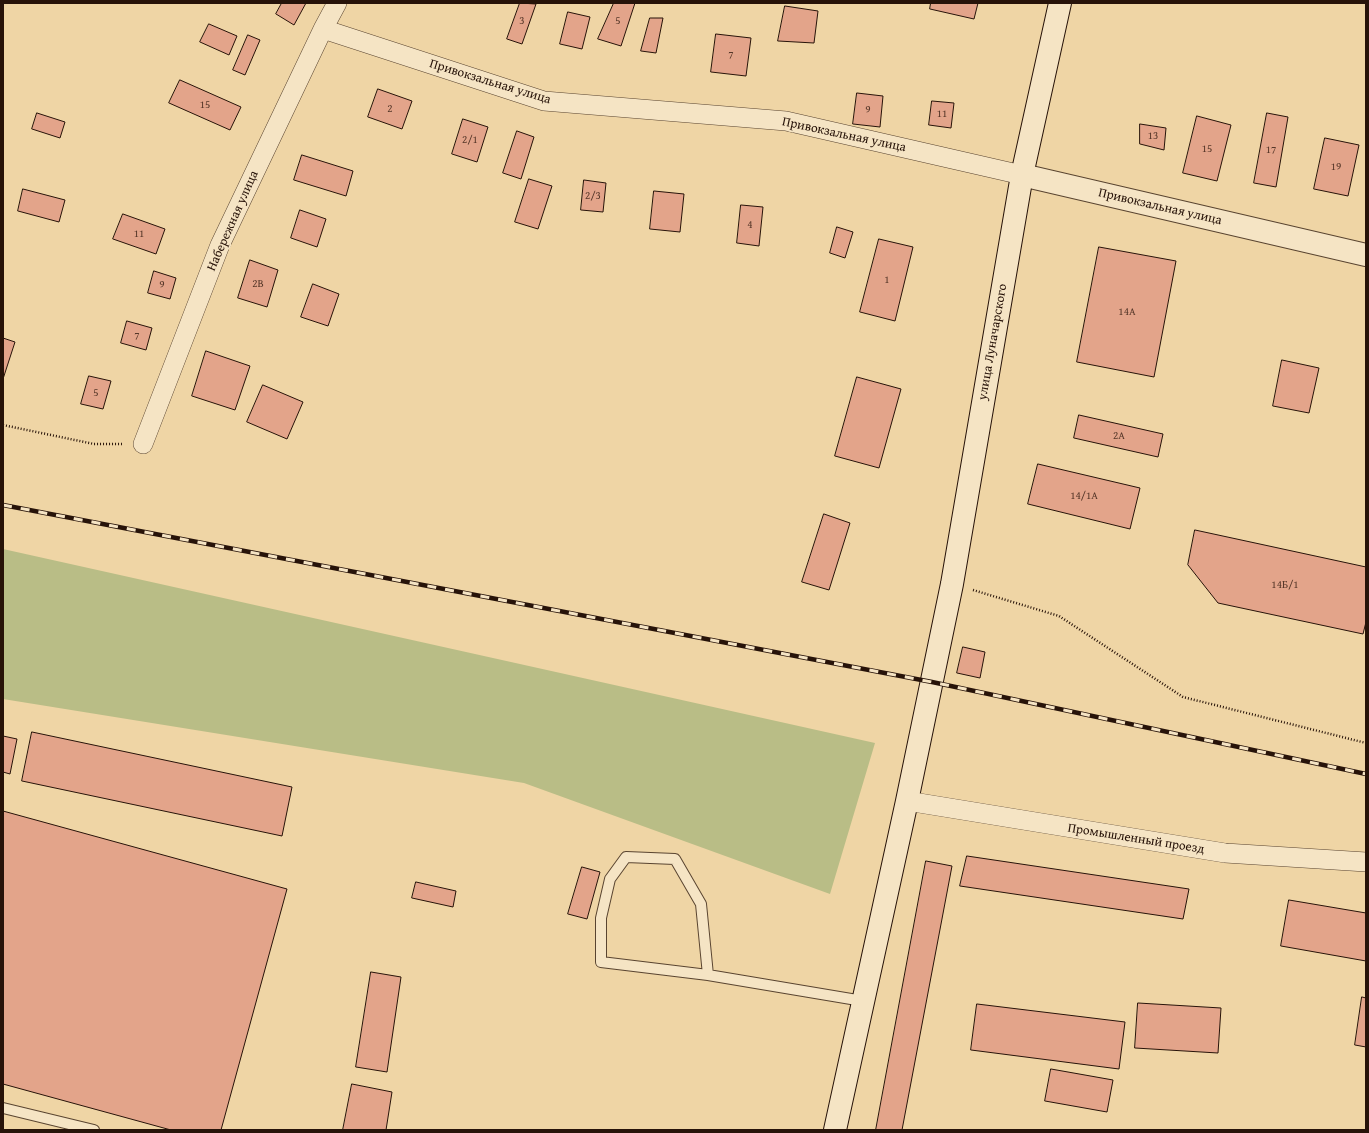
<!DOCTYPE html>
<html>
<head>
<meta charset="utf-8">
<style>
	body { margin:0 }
	#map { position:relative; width:1369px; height:1133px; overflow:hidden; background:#efd5a5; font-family:"Gentium Book Plus",serif }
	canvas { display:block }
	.frame { position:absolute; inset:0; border:4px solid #271309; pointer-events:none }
</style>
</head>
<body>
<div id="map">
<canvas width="1369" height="1133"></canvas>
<div class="frame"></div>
</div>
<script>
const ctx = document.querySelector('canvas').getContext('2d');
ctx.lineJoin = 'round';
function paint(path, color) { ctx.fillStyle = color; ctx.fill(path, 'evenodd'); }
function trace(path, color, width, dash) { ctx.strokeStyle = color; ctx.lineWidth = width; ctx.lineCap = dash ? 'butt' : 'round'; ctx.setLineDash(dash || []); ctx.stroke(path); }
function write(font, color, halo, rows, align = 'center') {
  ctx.font = font + ' "Gentium Book Plus",serif'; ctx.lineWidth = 3.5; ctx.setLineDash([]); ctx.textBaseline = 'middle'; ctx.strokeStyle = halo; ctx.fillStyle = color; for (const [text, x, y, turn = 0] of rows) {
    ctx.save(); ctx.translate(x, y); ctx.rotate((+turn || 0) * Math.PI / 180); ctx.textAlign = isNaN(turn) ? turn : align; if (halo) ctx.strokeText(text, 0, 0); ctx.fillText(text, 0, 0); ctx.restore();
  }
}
const green = new Path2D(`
	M3,549L875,743L830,894L524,783L3,699Z`);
const building = new Path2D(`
	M282,3H306L294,25L276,14Z
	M520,3L536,4L522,44L507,39Z
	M614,3H635L621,46L598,39Z
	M931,3H978L974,19L930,9Z
	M785,6L818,11L814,43L778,41Z
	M568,12L590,17L582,49L560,44Z
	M650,18H663L656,53L641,51Z
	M209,24L237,36L229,55L200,42Z
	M716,34L751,38L746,76L711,72Z
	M248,35L260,40L245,75L233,70Z
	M180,80L241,107L230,130L169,103Z
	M378,89L412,101L402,129L368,117Z
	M857,93L883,96L880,127L853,124Z
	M932,101L954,103L951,128L929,125Z
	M37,113L65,122L60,138L32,129Z
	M1267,113L1288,117L1276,187L1254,183Z
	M1197,116L1231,125L1217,181L1183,173Z
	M463,119L488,127L477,162L452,154Z
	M1140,124L1166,128L1164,150L1140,144Z
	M517,131L534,137L521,179L503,173Z
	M1325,138L1359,145L1348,196L1314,189Z
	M302,155L353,171L346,196L294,180Z
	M529,179L552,186L538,229L515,222Z
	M584,180L606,183L603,212L581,210Z
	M23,189L65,200L59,222L18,211Z
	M654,191L684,194L680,232L650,229Z
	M741,205L763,207L759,246L737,243Z
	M300,210L326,219L317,247L291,238Z
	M123,214L165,229L156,254L113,239Z
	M837,227L853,232L845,258L830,253Z
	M879,239L913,247L895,321L860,312Z
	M1099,247L1176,261L1154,377L1077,362Z
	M250,260L278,270L267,307L238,298Z
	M154,271L176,278L170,299L148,293Z
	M313,284L339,294L328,326L301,317Z
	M127,321L152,328L146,350L121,343Z
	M3,338L15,342L3,379Z
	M206,351L250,366L235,410L192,396Z
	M1282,360L1319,368L1309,413L1273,406Z
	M89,376L111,381L103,409L81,404Z
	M857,377L901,389L879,468L835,456Z
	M263,385L303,402L287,439L247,422Z
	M1079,415L1163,434L1158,457L1074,438Z
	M1038,464L1140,488L1130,529L1028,504Z
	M824,514L850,523L829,590L802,582Z
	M1195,530L1366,567V622L1363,634L1218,603L1188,565Z
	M963,647L985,652L980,678L957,673Z
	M32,732L292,787L282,836L22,781Z
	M3,736L17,739L10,774L3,772Z
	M3,811L287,889L221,1130H171L3,1084Z
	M967,856L1189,889L1183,919L960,886Z
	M926,861L952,866L902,1130H876Z
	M582,867L600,872L587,919L568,914Z
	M416,882L456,891L453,907L412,898Z
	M1289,900L1366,913V961L1281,946Z
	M371,972L401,977L387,1072L356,1067Z
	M1362,997L1366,998V1047L1355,1045Z
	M1138,1003L1221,1008L1218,1053L1135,1048Z
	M977,1004L1125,1022L1119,1069L971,1050Z
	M1051,1069L1113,1080L1107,1112L1045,1101Z
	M352,1084L392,1092L386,1130H343Z`);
const path = new Path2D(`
	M3,425L94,444H122
	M973,590L1059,616L1183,697L1366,743`);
const service = new Path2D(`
	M708,975L701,904L675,859L626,857L610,879L601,918V962L708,975L863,1001
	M3,1108L94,1130`);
const minor = new Path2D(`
	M323,29L544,101L786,121L1022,175
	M143,444L220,245L323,29L337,3
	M907,801L1225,853L1366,862`);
const tertiary = new Path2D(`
	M1022,175L1366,255`);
const secondary = new Path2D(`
	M835,1130L907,801L952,584L1022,175L1060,3`);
const rail = new Path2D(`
	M3,505L932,682L1366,774`);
const numberNames = [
	["3",522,21],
	["5",618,21],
	["7",731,55],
	["15",205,105],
	["2",390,109],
	["9",868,110],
	["11",942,114],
	["13",1153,136],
	["2/1",470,140],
	["15",1207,149],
	["17",1271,150],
	["19",1336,167],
	["2/3",593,196],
	["4",750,225],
	["11",139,234],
	["1",887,280],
	["2В",258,284],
	["9",162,285],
	["14А",1127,312],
	["7",137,336],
	["5",96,393],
	["2А",1119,436],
	["14/1А",1084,496],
	["14Б/1",1285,585]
];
const streetNames = [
	["Привокзальная улица",490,82,17],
	["Привокзальная улица",844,135,12],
	["Привокзальная улица",1160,207,13],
	["Набережная улица",233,221,-66],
	["улица Луначарского",993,342,-80],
	["Промышленный проезд",1136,839,9]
];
paint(green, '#b9bd86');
paint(building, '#e3a48a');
trace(building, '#271309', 1);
trace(service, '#594430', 12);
trace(minor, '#594430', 20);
trace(tertiary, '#594430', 24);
trace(secondary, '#271309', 24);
trace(path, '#271309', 2.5, [1, 2]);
trace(service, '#f5e4c4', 10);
trace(minor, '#f5e4c4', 19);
trace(tertiary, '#f5e4c4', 22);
trace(secondary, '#f5e4c4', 22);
trace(rail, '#271309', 4.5);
trace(rail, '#f5e4c4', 3, [9]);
write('11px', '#563729', null, numberNames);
write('13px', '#271309', '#f5e4c4', streetNames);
</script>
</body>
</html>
